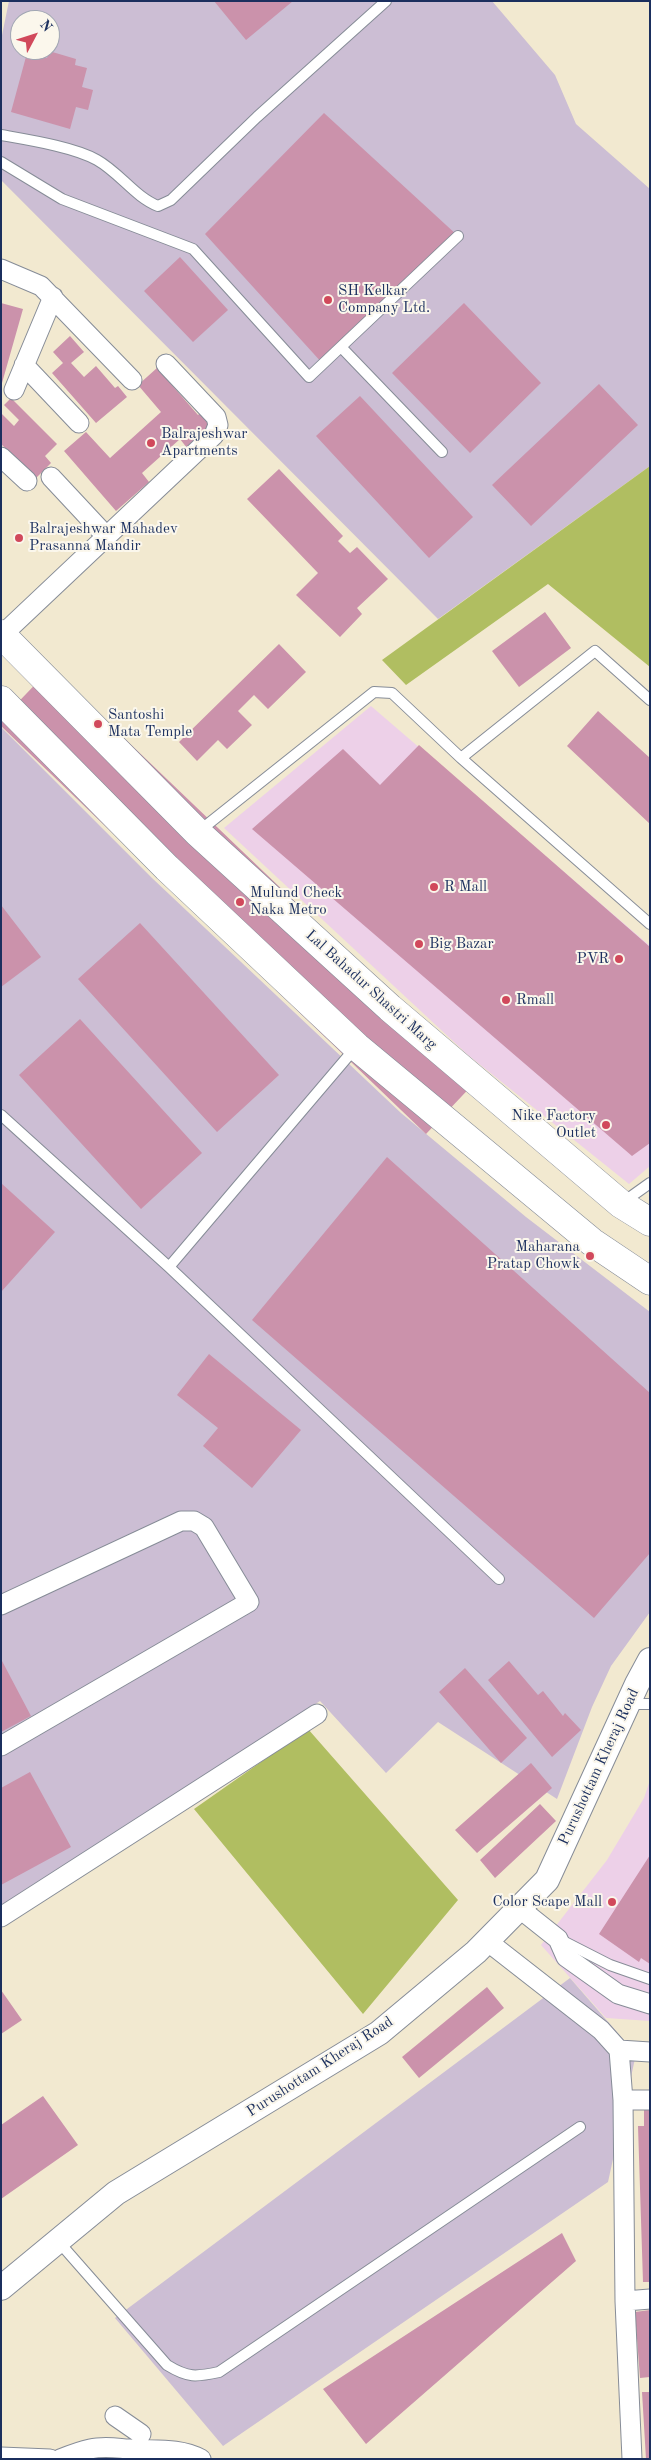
<!DOCTYPE html>
<html>
<head>
<meta charset="utf-8">
<style>
	body { margin:0 }
	#map { position:relative; width:651px; height:2460px; overflow:hidden; background:#f2e9d0; font-family:"Old Standard TT",serif }
	canvas { display:block }
	.frame { position:absolute; inset:0; border:2px solid #1b2f5e; pointer-events:none }
	.north { position:absolute; left:10px; top:10px; width:50px; height:50px; box-sizing:border-box; background:#fbf7ec; border:1px solid #a1a7b3; border-radius:50%; rotate:50deg; font-size:14px; font-weight:700; line-height:20px; text-align:center; color:#1b2f5e }
	.north::after { content:''; display:block; margin:auto; width:18px; height:22px; background:#d1495b; clip-path:polygon(50% 0,100% 100%,50% 72%,0 100%) }
</style>
</head>
<body>
<div id="map">
<canvas width="651" height="2460"></canvas>
<div class="frame"></div>
<div class="north">N</div>
</div>
<script>
const ctx = document.querySelector('canvas').getContext('2d');
ctx.lineJoin = 'round';
function paint(path, color) { ctx.fillStyle = color; ctx.fill(path, 'evenodd'); }
function trace(path, color, width, dash) { ctx.strokeStyle = color; ctx.lineWidth = width; ctx.lineCap = dash ? 'butt' : 'round'; ctx.setLineDash(dash || []); ctx.stroke(path); }
function write(font, color, halo, rows, align = 'center') {
  ctx.font = font + ' "Old Standard TT",serif'; ctx.lineWidth = 4; ctx.setLineDash([]); ctx.textBaseline = 'middle'; ctx.strokeStyle = halo; ctx.fillStyle = color; for (const [text, x, y, turn = 0] of rows) {
    ctx.save(); ctx.translate(x, y); ctx.rotate((+turn || 0) * Math.PI / 180); ctx.textAlign = isNaN(turn) ? turn : align; if (halo) ctx.strokeText(text, 0, 0); ctx.fillText(text, 0, 0); ctx.restore();
  }
}
const built = new Path2D(`
	M371,706L650,946V1166L629,1184L468,1055L224,828Z
	M650,1780V2021L606,2018L541,1945L607,1860L644,1798Z`);
const industrial = new Path2D(`
	M9,1H492L555,75L576,124L650,189V466L438,619L1,180V40ZM20,20H50V50H20Z
	M1,727L152,878L401,1113L526,1217L650,1312V1612L611,1666L592,1707L557,1799L438,1722L386,1773L320,1701L1,1907Z
	M570,1978L636,2054L608,2182L223,2446L115,2318Z`);
const green = new Path2D(`
	M650,466V667L548,584L406,685L382,660Z
	M308,1729L458,1900L363,2014L194,1809Z`);
const building = new Path2D(`
	M214,1H293L246,40Z
	M49,51L76,59L75,65L87,68L82,87L93,90L88,110L76,107L70,129L11,112L27,53L47,58Z
	M324,113L458,236L323,364L205,234Z
	M180,257L228,310L193,342L144,291Z
	M1,303L23,309L2,383H1Z
	M464,303L541,383L470,453L392,373Z
	M70,336L84,352L71,363L84,377L96,366L115,388L118,386L127,397L96,423L52,373L63,363L53,352Z
	M157,368L198,415L201,412L212,425L187,448L180,439L142,473L149,482L116,511L64,451L86,432L110,458L161,412L138,385Z
	M599,384L638,425L531,526L492,485Z
	M360,396L473,517L429,558L316,436Z
	M11,398L57,444L45,456L51,463L36,478L1,444V413L14,426L19,420L4,405Z
	M279,469L343,536L338,541L350,553L357,547L388,579L357,608L362,614L340,637L296,595L318,573L247,499Z
	M545,612L571,648L519,687L492,651Z
	M279,644L306,672L268,709L254,695L238,711L252,725L227,749L218,740L197,761L179,742Z
	M51,668L479,1078L426,1134L1,726V720Z
	M598,711L650,758V824L567,746Z
	M419,745L650,947V1143L632,1156L252,829L343,749L380,785Z
	M1,905L41,957L1,987Z
	M140,923L279,1075L217,1132L78,979Z
	M80,1019L202,1153L141,1209L19,1075Z
	M387,1157L650,1393V1553L594,1618L252,1320Z
	M1,1183L55,1232L1,1292Z
	M209,1354L301,1430L252,1488L203,1446L218,1428L177,1395Z
	M1,1659L31,1716L1,1732Z
	M509,1661L538,1695L543,1691L563,1716L565,1713L581,1730L552,1757L488,1680Z
	M465,1668L527,1738L501,1763L439,1692Z
	M531,1763L552,1788L477,1853L455,1830Z
	M30,1772L71,1847L1,1885V1788Z
	M540,1804L556,1821L495,1878L480,1860Z
	M650,1855V1964L641,1958L639,1962L599,1934Z
	M487,1987L504,2008L419,2078L402,2057Z
	M1,1990L22,2020L1,2034Z
	M43,2096L78,2145L1,2199V2125Z
	M644,2110H650V2282H643L638,2126H644Z
	M562,2233L576,2261L366,2444L323,2389Z
	M650,2310V2377L640,2378L635,2312Z
	M642,2392H650V2459H646Z`);
const service = new Path2D(`
	M1,135C29,140 74,147 97,160C120,173 135,197 158,206L171,200L257,117L386,1
	M1,162L62,199L193,249L309,377L458,236
	M341,347L442,452
	M461,758L595,651L650,700
	M198,832L374,692L392,693L461,758L650,924
	M1,1115L169,1267L499,1579
	M622,1203L650,1183
	M169,1267L356,1047
	M628,1704H650
	M559,1939L610,1965L650,1979
	M58,2241L167,2365C188,2378 196,2377 219,2372L580,2127`);
const minor = new Path2D(`
	M1,269L41,286L132,380
	M24,365L79,423
	M14,390L53,297
	M1,457L27,481
	M51,477L107,537
	M2,635L214,435L218,425L216,417L166,364
	M1,1605L181,1521H194L204,1527L249,1602L1,1746
	M519,1908L558,1939L566,1957L618,1994L650,2004
	M1,1917L317,1714
	M487,1941L601,2030L619,2050L623,2100L625,2301L632,2459
	M619,2050L650,2052
	M623,2100H650
	M625,2301L650,2299
	M115,2416L141,2434
	M1,2457L50,2459
	M60,2459C70,2455 80,2451 90,2449C104,2446 115,2448 129,2449C154,2451 178,2447 201,2459`);
const tertiary = new Path2D(`
	M1,2288L116,2193L379,2033L476,1952L547,1880L637,1684L650,1660`);
const primary = new Path2D(`
	M1,634L198,833L390,1008L621,1204L650,1222
	M1,700L167,868L357,1047L592,1242L650,1281`);
const markers = [
	[328,300,5,"#d1495b"],
	[151,443,5,"#d1495b"],
	[19,538,5,"#d1495b"],
	[98,724,5,"#d1495b"],
	[434,887,5,"#d1495b"],
	[240,902,5,"#d1495b"],
	[419,944,5,"#d1495b"],
	[619,959,5,"#d1495b"],
	[506,1000,5,"#d1495b"],
	[606,1125,5,"#d1495b"],
	[590,1256,5,"#d1495b"],
	[612,1902,5,"#d1495b"]
];
const poiNames = [
	["SH Kelkar",338,291],
	["Company Ltd.",338,308],
	["Balrajeshwar",161,434],
	["Apartments",161,451],
	["Balrajeshwar Mahadev",29,529],
	["Prasanna Mandir",29,546],
	["Santoshi",108,715],
	["Mata Temple",108,732],
	["R Mall",444,887],
	["Mulund Check",250,893],
	["Naka Metro",250,910],
	["Big Bazar",429,944],
	["PVR",609,959,"right"],
	["Rmall",516,1000],
	["Nike Factory",596,1116,"right"],
	["Outlet",596,1133,"right"],
	["Maharana",580,1247,"right"],
	["Pratap Chowk",580,1264,"right"],
	["Color Scape Mall",602,1902,"right"]
];
const streetNames = [
	["Lal Bahadur Shastri Marg",371,990,42],
	["Purushottam Kheraj Road",599,1767,-65],
	["Purushottam Kheraj Road",320,2067,-33]
];
paint(built, '#edd0e8');
paint(industrial, '#ccbed4');
paint(green, '#b0be61');
paint(building, '#cb92ab');
trace(service, '#868c97', 12);
trace(minor, '#868c97', 21);
trace(tertiary, '#868c97', 26);
trace(primary, '#868c97', 29);
trace(service, '#fff', 10);
trace(minor, '#fff', 19);
trace(tertiary, '#fff', 24);
trace(primary, '#fff', 28);
for (const [x, y, r, color] of markers) { const dot = new Path2D(); dot.arc(x, y, r, 0, 2 * Math.PI); ctx.fillStyle = color; ctx.fill(dot); trace(dot, '#fbf7ec', 2); }
write('15px', '#1b2f5e', '#fbf7ec', poiNames, 'left');
write('15px', '#1b2f5e', '#fbf7ec', streetNames);
</script>
</body>
</html>
